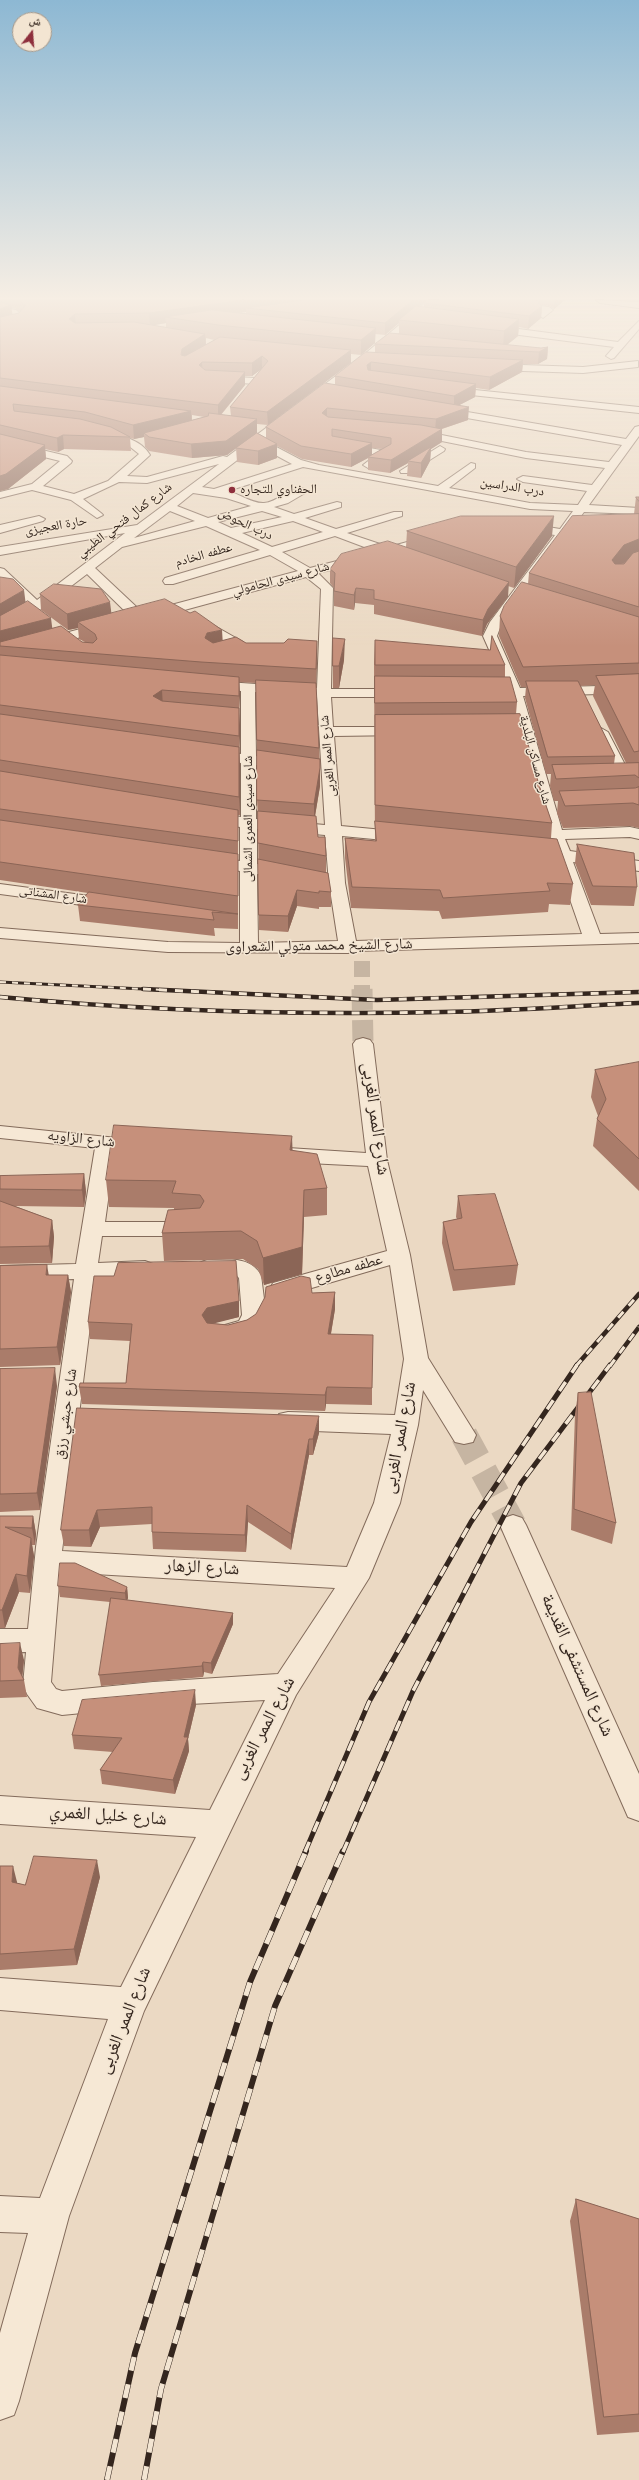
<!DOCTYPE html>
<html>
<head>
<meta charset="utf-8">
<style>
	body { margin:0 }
	#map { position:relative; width:639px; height:2480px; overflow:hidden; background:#ebd9c3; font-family:Spectral,"Noto Naskh Arabic",serif }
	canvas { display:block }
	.north { position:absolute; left:12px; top:12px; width:40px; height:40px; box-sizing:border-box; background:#f3e5d2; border:1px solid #a7998a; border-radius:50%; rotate:17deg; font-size:11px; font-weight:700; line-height:16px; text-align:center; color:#34261e }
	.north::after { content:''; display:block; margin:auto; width:14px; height:18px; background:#8e2f3c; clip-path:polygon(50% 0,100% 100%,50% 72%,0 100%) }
</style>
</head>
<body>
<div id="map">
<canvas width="639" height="2480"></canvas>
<div class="north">ش</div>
</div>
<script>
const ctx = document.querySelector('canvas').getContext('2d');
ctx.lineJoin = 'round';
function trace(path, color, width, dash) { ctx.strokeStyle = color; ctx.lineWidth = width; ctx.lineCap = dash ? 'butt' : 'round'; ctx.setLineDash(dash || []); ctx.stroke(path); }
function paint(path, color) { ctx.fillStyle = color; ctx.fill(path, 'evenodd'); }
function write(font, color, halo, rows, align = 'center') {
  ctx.font = font + ' Spectral,"Noto Naskh Arabic",serif'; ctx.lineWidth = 3; ctx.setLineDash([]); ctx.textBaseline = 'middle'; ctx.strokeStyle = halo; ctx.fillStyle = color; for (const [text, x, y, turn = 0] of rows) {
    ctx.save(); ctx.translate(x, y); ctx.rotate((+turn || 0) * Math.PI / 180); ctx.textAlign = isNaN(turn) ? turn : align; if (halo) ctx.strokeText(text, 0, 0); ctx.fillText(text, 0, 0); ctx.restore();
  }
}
const minorTunnelFar2 = new Path2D(`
	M362,961V990`);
const minorTunnelFar1 = new Path2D(`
	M362,989L363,1044`);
const minorTunnel = new Path2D(`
	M464,1435L513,1525`);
const minor = new Path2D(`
	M429,300H438L366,362L263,440L301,460L319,465L438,486L471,463L475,464V468L449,488L530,503L578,505L587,491L523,482L517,479L523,476L592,485L605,468L526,458L412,435L407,432L412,429L526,452L609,462L622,445L438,413L433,410L438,407L626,439L635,427L639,426V436L589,505L639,508V514L584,512L501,625L497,636L520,688L639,685V693L523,696L562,830L630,827L639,829V839L630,837L565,839L570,851L639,861V871L573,862L600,934L639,933V943L355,951L348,953L168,952L0,938V928L168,942L240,943V871L203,865L201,861L203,857L209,856L240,861V827L208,822L200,817L208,812L241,817V763L209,759L201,754L209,749L241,754V691L211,689L204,685L211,681L317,688L321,589L306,577L155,618H147L140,622L135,621L87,574L36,613L0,633V623L28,606L0,579V568L4,569L37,600L125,533L0,555V547L137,525L219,464L147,483L119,482L83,499L101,513L103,515L97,518L71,500L32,490L0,498V492L32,484L60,461L0,446V440L67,456L72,461L71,463L43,486L74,494L108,481L139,454L129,446L98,436L97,434L102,431C119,435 141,439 150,455L127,476L147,477L223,456L227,457L360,358ZM257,445L292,464L214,489L202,487ZM303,467L530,509L573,511L560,529L524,523L518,527L524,531L555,535L490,622L483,636L506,688L484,689L477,693L484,697H509L538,808L552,849L532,846L526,848L524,851L526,854L556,859L582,934L356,941L345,883L342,836L405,842L413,837L405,832L341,826L334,736L405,735L412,731L405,727H333L331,697H404L411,693L404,689H331L333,588L318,573L395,555L397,552L440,541L442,538L436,534L389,547L347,533L402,516V512H394L336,529L305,518L341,507V503L337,502L294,514L274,507L288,503L305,493V489C292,485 278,502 264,503C253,504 239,494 228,491ZM193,493L226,498L251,506L208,518L177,506ZM170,511L195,521L134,538ZM262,511L282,517L231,528L218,522ZM293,521L323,532L272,547L242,533ZM206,526L260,550L165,578L163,581L165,584H173L270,555L298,571L145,612L144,614L95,568L122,547ZM335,536L375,551L310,568L282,552ZM255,692L317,697L325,825L256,819V765L286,770L294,765L286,760L256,756ZM257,829L325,835L329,883L338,941L258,943L257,874L288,879L294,878L296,874L294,870L257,864Z
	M596,300L639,302V308L600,303Z
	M512,303L549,307L553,310L543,318L539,315L542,312L509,308L508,306Z
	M0,307L16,310L25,318L20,324L0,329V323L16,318L10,314L0,313Z
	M639,321V329L614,358L611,359L606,356L614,347L488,331L484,328L488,325L618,342Z
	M638,361V367L583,373L492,370L487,367L492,364L583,367Z
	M215,376L255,378L260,381L255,384L212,381L210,379Z
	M446,387L639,407V413L443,392L441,390Z
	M343,443L386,451L391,454L368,468L363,465L376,455L339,448V444Z
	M440,446L445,449L444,451L409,473H401L400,471Z
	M39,516L45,519L43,521L0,533V525Z
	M197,616L243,642L245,645L226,655H216L214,652L228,644L192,623L190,620Z
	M107,622L114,626L112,629L0,658V650Z
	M601,728L608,732L633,780L630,783H620L617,780L594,732Z
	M0,884L112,899L118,900L121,904L118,908L112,909L0,894Z
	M363,1038L370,1040L373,1044L387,1160L410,1255L428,1358L476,1435L473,1442L464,1444L455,1442L423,1390L418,1425L400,1503L369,1578L296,1695L144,2011L69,2216L19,2401L14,2415L0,2420V2333L28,2233L0,2232V2196L40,2198L108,2019L0,2010V1978L121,1987L196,1837L0,1824V1796L210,1810L265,1700L153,1706L62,1715L37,1708L27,1694L23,1685L26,1652L0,1653V1629H28L36,1547L74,1279L0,1282V1266L76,1264L95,1148L0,1138V1126L127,1139L130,1144L127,1149L115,1150L105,1222H193L201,1224L204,1229L201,1234L193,1236H102L98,1263L145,1261L153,1264L156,1269L153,1274L96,1278L62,1551L347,1567L374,1503L391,1434L288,1430L279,1428L276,1421L279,1414L288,1412L395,1415L404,1359L390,1265L281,1297L273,1295L270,1289L273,1283L387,1251L368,1166L288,1162L281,1160L278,1155L281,1150L288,1148L366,1153L353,1044L356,1040ZM60,1572L335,1588L278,1674L153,1682L62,1691L56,1689L51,1682Z
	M207,1260C227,1260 249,1255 261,1275L266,1315L255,1333L233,1339L225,1337L221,1331L225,1325L239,1321L242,1315L239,1278L237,1276H207L199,1273L196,1268L199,1263Z
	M513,1515L522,1518L526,1525L639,1774V1821L628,1817L500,1525L504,1518Z`);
const railFar3 = new Path2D(`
	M0,982L164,990`);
const railFar2 = new Path2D(`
	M143,989L377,1000L639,992
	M0,997C146,1011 297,1015 443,1012C508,1011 574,1006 639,1003
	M576,1366L639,1294
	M610,1366L639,1327`);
const railFar1 = new Path2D(`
	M305,1852L369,1702L471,1522L577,1365
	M343,1852L413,1691L521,1483L610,1365`);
const rail = new Path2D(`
	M107,2480L135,2353L250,1982L306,1851
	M144,2480L161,2389L275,2006L343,1851`);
const wall = new Path2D(`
	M0,300H427L419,307H424V303L427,300H565L554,309L549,306L540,305L542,306L541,318L528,329L519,327L518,336L507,345L541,348L548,347L547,359L538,364H523L522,372L489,390L476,388L475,397L459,405L468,420L442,429V442L431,449L430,461L421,478L407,476L408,463L390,473L368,470V458L351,467L302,459L277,446V458L258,465L237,462L236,448L227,455L192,458L149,451L145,447L144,437L134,439L130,438L131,451L64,449L58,452L45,449L46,459L8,489L0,491ZM11,308L16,309L20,312L19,313L12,315ZM246,312V314L238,313ZM166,323V327L152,325H154ZM399,323V333L375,344V353L335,376V384L266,427V438L257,433V424L268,425L351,354L361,355L375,343V334L385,335ZM206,338L214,340L206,345ZM261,369L230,407L231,416L221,415L245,385V376H252ZM192,415L204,417L192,420ZM372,448L382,449L372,455Z
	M615,300H639V302Z
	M636,497H639V828L630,826L563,828L557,813L558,801H554L550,786L551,774H546L525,698L526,687H521L499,636L500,616L528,584L529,573L634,514ZM595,685L593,696L626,763L614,764L615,756L580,686Z
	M407,531L552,536L514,588L508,586V597L487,624L482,636L374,614V605L355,603L354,610L334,606V588L330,583V569L406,547Z
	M0,577L25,603L52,628L82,642H85L79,639L78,628L68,630L41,610L40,594L111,613L223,640L246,643H284L317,641L316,684L320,768V786L315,816L318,837L326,856V873L331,892V907H319V909L297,906L288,932L259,930L258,818L257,800V750L256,683L239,682L240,815H238V929L214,928L215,936L80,921L78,905L88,893L0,880Z
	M333,638L344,660L339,688H333Z
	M375,640L505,665V677L517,702L516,714L539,785L552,823L551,838L573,884L570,905L549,904L548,912L442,919L439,911L351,908L345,858V838L375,841L374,663Z
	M577,844L637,887L634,906L591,905L575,863Z
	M639,1062V1191L593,1146L597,1119L598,1116L591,1097L595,1070Z
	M292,1150L327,1188V1215L304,1217L302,1274L264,1285L258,1269L243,1259L164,1261L162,1233L174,1210V1208L109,1207L106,1180Z
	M84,1174L86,1192L84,1207L15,1206L52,1220L54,1237L52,1263L0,1264V1176Z
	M458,1196L518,1265L515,1285L453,1291L442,1243L443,1222L457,1219L456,1217Z
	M0,1266L49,1275H68L71,1292L60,1365L0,1367Z
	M335,1292V1309L331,1334L372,1388V1405L326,1404L325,1411L82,1404L79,1387L126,1383L130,1341L90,1339L88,1322L239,1301V1317L212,1323L228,1325L247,1320L312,1293Z
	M0,1369L57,1386L40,1510L0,1512Z
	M578,1393L616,1523L612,1544L571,1530L575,1414Z
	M77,1408L319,1433L313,1455H309L291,1550L248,1522L246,1552L153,1549L152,1532V1524L100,1527L91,1547L64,1546L61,1530Z
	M0,1516H33L36,1534L35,1545H32L34,1556L30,1593L19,1592L5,1628H0Z
	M58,1586L127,1587L128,1598L127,1600L233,1613V1624L212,1674L204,1672L203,1677L101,1686L99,1675L110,1602L60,1597Z
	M0,1644L24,1660L22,1677L24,1680L27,1697L0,1698Z
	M196,1705L188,1739L189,1751L175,1794L102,1784L100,1770L113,1752L74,1749L72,1735Z
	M0,1866L17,1882V1883L25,1885L100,1877L77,1965L0,1970Z
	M576,2199L639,2219V2432L597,2435L570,2221Z`);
const shadedWall = new Path2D(`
	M244,300H330L246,308V312L187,320L165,317L166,323L150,326L149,313Z
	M413,300H427L402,321L399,320V323L385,335V323Z
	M554,300H565L554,309Z
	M540,301L539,308L542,306L541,318L528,329L529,316Z
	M11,305L13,318L0,322V309Z
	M75,314L76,326L69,319Z
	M519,319L518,336L503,348L504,331Z
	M376,328L375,343L361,355V340Z
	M205,334L206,347L182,368V349Z
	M548,347L547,359L538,364L539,352Z
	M351,350V363L268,425L267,412Z
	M262,356V369L252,376V363Z
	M523,360L522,372L489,390L490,377Z
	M202,362L203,376L199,365Z
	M371,362V375L366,377L367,365Z
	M245,372V385L218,418V405Z
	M476,384L475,397L454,408V396Z
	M469,407L468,420L435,431L436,419Z
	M327,408V421L322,413Z
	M191,411L192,424L144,433V437L134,439L133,425Z
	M257,419V433L227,455L192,458L191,444Z
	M442,429V442L431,449L430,461L421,478V463L408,461V463L390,473L391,460Z
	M63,435L64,449L58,452L57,438Z
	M372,443V456L368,457V458L351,467V454Z
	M277,444V458L258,465V451Z
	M45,445L46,459L8,489L0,491V476Z
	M554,516L552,536L514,588L516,567Z
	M639,539V557L621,564L610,579L612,560L624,545Z
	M509,582L508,597L487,624L482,636L483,620L488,609Z
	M356,588L355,603L354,610V595Z
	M24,590L26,606L0,621V604Z
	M110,602L112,618L78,622V628L68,630L67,614Z
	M51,618L53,634L0,646V631Z
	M222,630L223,646L208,650L205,638L207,633Z
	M345,639L344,660L339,688V666Z
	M317,641V658L316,686V669Z
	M239,677L240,694V713L239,696Z
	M162,690L163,708L153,696Z
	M239,708L240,725V753L239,736Z
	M239,747L240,765V815L239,797Z
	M320,768V786L314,822V804Z
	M297,890V906L288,932V916Z
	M292,1136L293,1163L290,1150Z
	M84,1174L86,1192L84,1207L82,1190Z
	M304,1190V1217L302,1274L264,1285L263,1258Z
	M52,1220L54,1237L52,1263L49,1246Z
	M47,1265L50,1282L46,1275Z
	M68,1275L71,1292L60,1365L57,1347Z
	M335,1292V1309L328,1350V1334Z
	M239,1301V1317L208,1325L202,1315L207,1308Z
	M55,1368L57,1386L40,1510L37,1493Z
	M327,1387L326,1404L325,1411V1395Z
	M319,1416V1433L313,1455V1439Z
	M309,1439V1455L291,1550V1534Z
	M247,1505L248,1522L246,1552L245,1535Z
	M97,1510L100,1527L91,1547L89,1530Z
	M33,1516L36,1534L35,1545L32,1528Z
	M31,1538L34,1556L30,1593L27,1576Z
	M16,1574L19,1592L5,1628L2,1610Z
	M127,1587L128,1598L126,1604L125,1593Z
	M233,1613V1624L212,1674L211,1663Z
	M20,1643L24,1660L22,1680L18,1668Z
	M203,1662L204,1672L203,1677L202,1666Z
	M195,1690L196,1705L188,1739L189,1751L175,1794L173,1780Z
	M97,1860L100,1877L77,1965L74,1949Z
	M13,1866L17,1882L16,1899L12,1882Z`);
const building = new Path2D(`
	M19,300H244L149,313L75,314L69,319L75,323L134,322L205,334L182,349L181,355L185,356L220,337L351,350L267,412L230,407L268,361L262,356L252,363L202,362L199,365L205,370L245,372L218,405L0,378V317L19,313L25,306Z
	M305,300H413L385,323L246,308Z
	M427,300H532L540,301L538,303L542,306L529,316L424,303Z
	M0,302L11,305L0,309Z
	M416,306L519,319L504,331L399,320Z
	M212,310L376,328L361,340L218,325L165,317Z
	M390,333L541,348L548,347L539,352L375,344Z
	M366,352L523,360L490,377L371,362L367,365L368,370L476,384L454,396L335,376Z
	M325,383L469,407L436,419L327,408L322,413L328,417L421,425L442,429L391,460L368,457L391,444V438L332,429V436L372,443L351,454L301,446L266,427Z
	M0,386L191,411L133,425L85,412L13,404L14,411L80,419L111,427L130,437L63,435L57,438L0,425Z
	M209,413L257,419L226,441L191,444L149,437L144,433L208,416Z
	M257,433L277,444L258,451L236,448Z
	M0,434L45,445L6,474L0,476Z
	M431,447L421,463L408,461Z
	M636,497H639V501Z
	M639,514V539L624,545L612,560L615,564H624L633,553L639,551V607L529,573L572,516Z
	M461,516H554L516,567L407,531Z
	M388,541L509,582L488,609L483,620L374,599V590L356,588L354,595L334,591L335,573L330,569L341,554Z
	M0,577L13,579L24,590L0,604Z
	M522,582L639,617V663L523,667L500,616L504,606Z
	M54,584L101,589L110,602L67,614L40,594Z
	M165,599L190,613L195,611L222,630L207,633L205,638L213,643L236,637L246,643H284L288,639L317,641L316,669L201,662L0,646V642L61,626L82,642L93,643L97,639L95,634L78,622Z
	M28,601L51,618L0,631V616Z
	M492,636L505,665H375V640L490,650Z
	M333,638L345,639L339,666H333Z
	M0,655L239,677V696L162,690L153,696L162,701L239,708V736L0,705Z
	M639,674V751L634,752L596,676Z
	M375,676L510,677L517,702L375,703Z
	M256,680L316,683L319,748L257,740Z
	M526,681H578L615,756L548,757Z
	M0,714L239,747V797L0,760Z
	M520,714L539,785L552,823L375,805V715Z
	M257,750L320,759V768L314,804L257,800Z
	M639,763V778L635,775L556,779L552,765Z
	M0,771L238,810V841L0,809Z
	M639,787V805L633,803L565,806L559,791L635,788Z
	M258,811L316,816L318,837H325L326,856L258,843Z
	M0,820L238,854V896L0,862Z
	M375,821L557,839L573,884L547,883L550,891L443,898L440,890L352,887L345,838L376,841Z
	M577,844L634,853L637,887L593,886Z
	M258,859L328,873L331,892L319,891V893L297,890L288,916L259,915Z
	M89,892L238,914L212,912L214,920L78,905Z
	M639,1062V1159L597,1119L606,1099L595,1070Z
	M114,1125L292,1136L290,1150L317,1154L327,1188L304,1190L302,1247L263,1258L257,1241L241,1231L162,1233L168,1210L200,1208L204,1201L200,1195L172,1193L176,1181L106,1180Z
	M84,1174L82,1190L0,1189V1176Z
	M495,1194L518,1265L454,1270L443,1222L462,1218L458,1196Z
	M0,1201L52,1220L49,1246L0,1247Z
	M236,1261L239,1301L207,1308L202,1315L207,1323L228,1325L247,1320L256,1314L265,1297L266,1287L301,1276L310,1278L312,1293L335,1292L328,1334L373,1335L372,1388L327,1387L325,1395L79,1387L80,1383H126L132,1324L88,1322L94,1276H114L118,1263Z
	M47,1265L46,1275H68L57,1347L0,1349V1266Z
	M55,1368L37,1493L0,1494V1369Z
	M591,1392L616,1523L574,1509L578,1393Z
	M77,1408L319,1416L313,1439H309L291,1534L247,1505L245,1535L152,1532V1507L97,1510L89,1530H61Z
	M0,1516H33L32,1528L5,1527L31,1538L27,1576L16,1574L2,1610H0Z
	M60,1563H75L127,1587L125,1593L58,1586Z
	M111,1598L233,1613L211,1663L203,1662L202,1666L99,1675Z
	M20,1643L18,1668L24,1680L0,1681V1644Z
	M195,1690L184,1737H188L173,1780L100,1770L122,1738L72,1735L82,1700Z
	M34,1856L97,1860L74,1949L0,1954V1866H13L12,1882L25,1885Z
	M576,2199L639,2219V2414L604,2417Z`);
const markers = [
	[232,490,4,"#8e2f3c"]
];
const farStreetnames = [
	["درب الدراسين",512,488,9],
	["شارع كمال فتحي الطيبي",125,521,-37],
	["درب الحوض",245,525,25],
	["حارة العجيزى",56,527,-10],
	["عطفه الخادم",204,556,-16],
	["شارع سيدى الحامولي",281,580,-15],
	["شارع الممر الغربى",329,756,-95],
	["شارع مساكن البلدية",534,760,75],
	["شارع سيدى العمرى الشمالى",249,819,-90],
	["شارع المشناتى",53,896,8]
];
const farPoinames = [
	["الحفناوي للتجاره",240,490]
];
const streetNames = [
	["شارع الشيخ محمد متولي الشعراوى",319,947,-1],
	["شارع الزاويه",81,1140,6],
	["عطفه مطاوع",349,1270,-16],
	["شارع حبشي رزق",67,1414,-82]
];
const nearStreetnames = [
	["شارع الممر الغربى",374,1119,82],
	["شارع الممر الغربى",401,1438,-79],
	["شارع الزهار",202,1569,3],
	["شارع المستشفى القديمة",576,1666,66],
	["شارع الممر الغربى",265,1729,-62],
	["شارع خليل الغمري",108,1817,4],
	["شارع الممر الغربى",126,2021,-68]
];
trace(minorTunnelFar2, '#c6b5a2', 16, [16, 8]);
trace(minorTunnelFar1, '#c6b5a2', 21, [21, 10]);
trace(minorTunnel, '#c6b5a2', 27, [27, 14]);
trace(minor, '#836b5b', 2);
paint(minor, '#f6e8d5');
trace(railFar3, '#34261e', 3);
trace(railFar2, '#34261e', 4.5);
trace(railFar1, '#34261e', 5);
trace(rail, '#34261e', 6);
trace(railFar3, '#f3e5d2', 2, [6]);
trace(railFar2, '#f3e5d2', 3, [8]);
trace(railFar1, '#f3e5d2', 3.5, [11]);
trace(rail, '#f3e5d2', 5, [14]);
paint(wall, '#aa7c6a');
paint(shadedWall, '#8b6556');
paint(building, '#c6907b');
trace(building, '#8b6556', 1);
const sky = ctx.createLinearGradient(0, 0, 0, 647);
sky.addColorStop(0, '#8db8d3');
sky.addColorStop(0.46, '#f6eee4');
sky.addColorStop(1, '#f6eee400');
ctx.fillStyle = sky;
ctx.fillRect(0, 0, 639, 647);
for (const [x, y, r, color] of markers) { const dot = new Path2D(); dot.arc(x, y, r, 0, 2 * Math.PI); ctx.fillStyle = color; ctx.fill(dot); trace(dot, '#f3e5d2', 1.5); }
write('13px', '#34261e', '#f3e5d2', farStreetnames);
write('13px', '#34261e', '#f3e5d2', farPoinames, 'left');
write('15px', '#34261e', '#f3e5d2', streetNames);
write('18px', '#34261e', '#f3e5d2', nearStreetnames);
</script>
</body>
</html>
